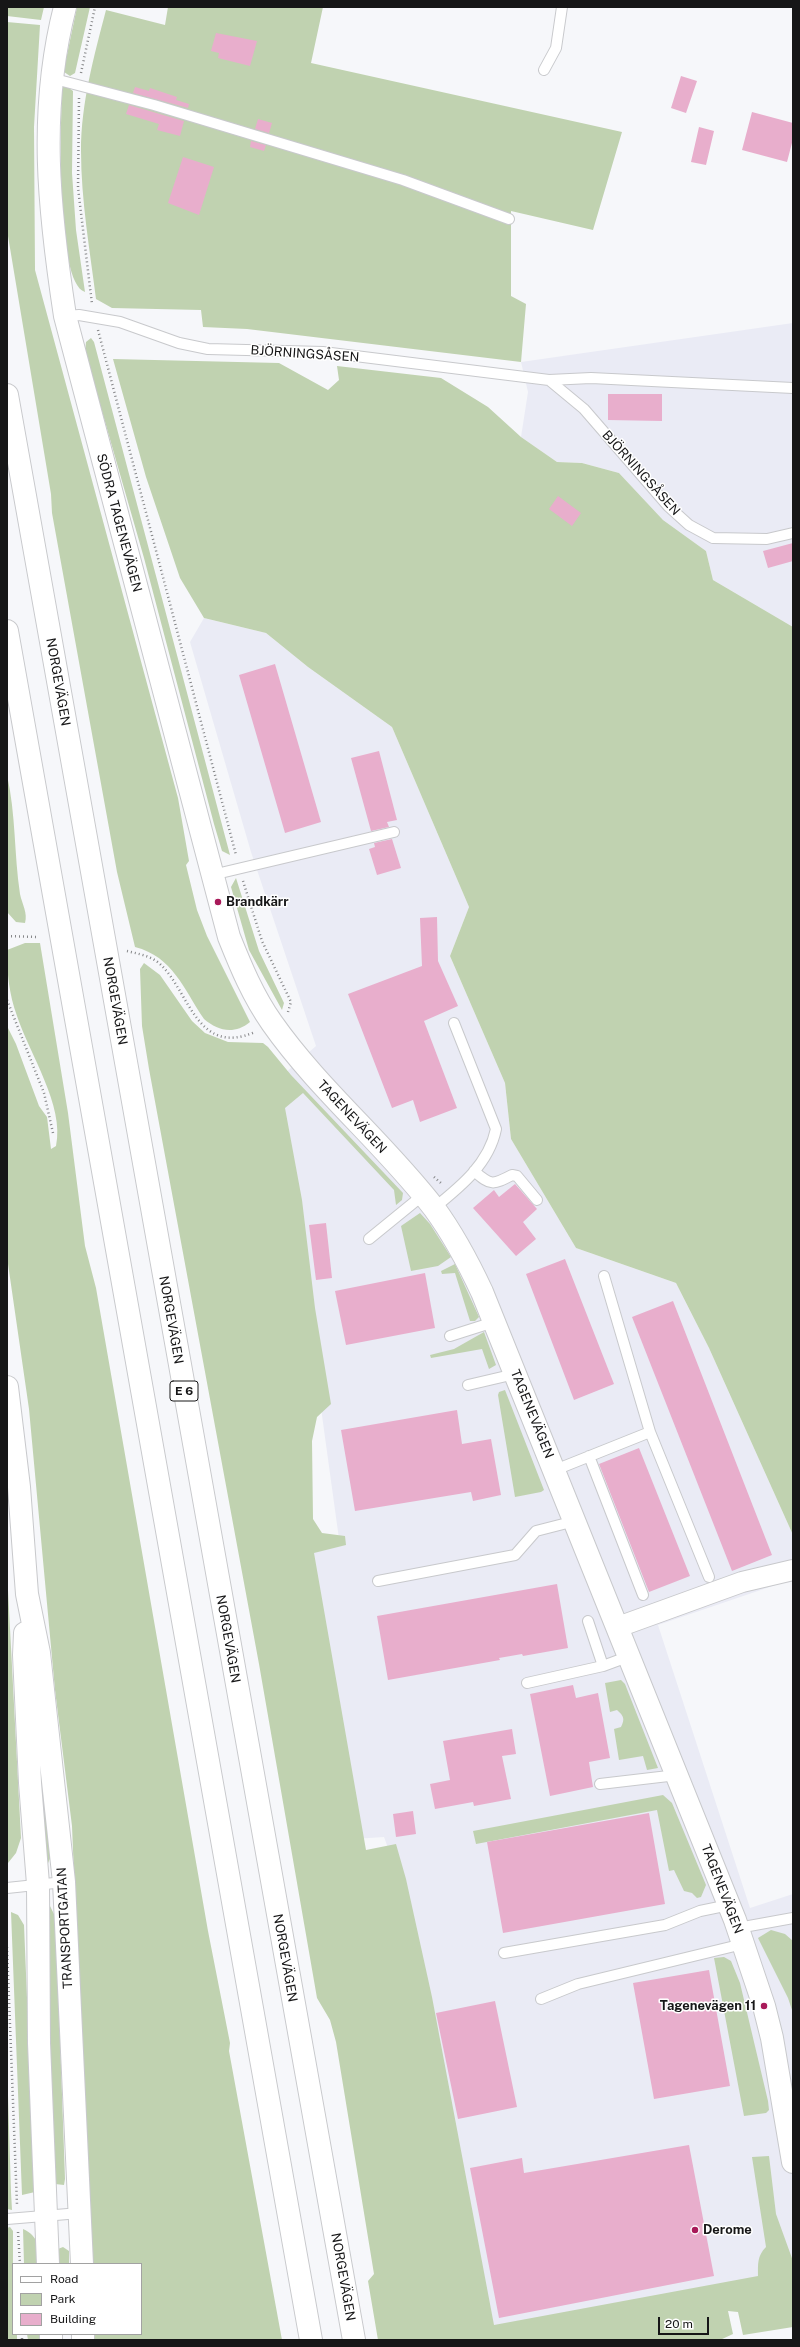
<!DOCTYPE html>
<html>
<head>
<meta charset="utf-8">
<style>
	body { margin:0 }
	#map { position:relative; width:800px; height:2347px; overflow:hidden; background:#f6f7fa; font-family:"Public Sans",sans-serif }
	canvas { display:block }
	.frame { position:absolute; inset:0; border:8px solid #161617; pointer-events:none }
	.legend { position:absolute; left:12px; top:2263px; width:130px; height:72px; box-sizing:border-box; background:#fff; border:1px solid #a2a2a2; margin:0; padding:5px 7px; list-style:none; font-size:12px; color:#161617 }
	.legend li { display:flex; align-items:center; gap:8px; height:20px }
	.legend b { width:20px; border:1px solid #a2a2a2 }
	.scale { position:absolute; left:658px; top:2317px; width:51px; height:18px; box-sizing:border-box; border:2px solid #161617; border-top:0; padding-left:5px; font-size:12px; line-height:14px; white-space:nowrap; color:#161617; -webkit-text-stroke:3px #fff; paint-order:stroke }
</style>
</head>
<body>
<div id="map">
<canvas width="800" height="2347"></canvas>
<div class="frame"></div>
<ul class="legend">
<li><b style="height:5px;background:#fff"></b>Road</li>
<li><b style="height:11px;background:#c0d2b0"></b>Park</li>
<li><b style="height:11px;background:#e8aecc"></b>Building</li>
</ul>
<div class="scale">20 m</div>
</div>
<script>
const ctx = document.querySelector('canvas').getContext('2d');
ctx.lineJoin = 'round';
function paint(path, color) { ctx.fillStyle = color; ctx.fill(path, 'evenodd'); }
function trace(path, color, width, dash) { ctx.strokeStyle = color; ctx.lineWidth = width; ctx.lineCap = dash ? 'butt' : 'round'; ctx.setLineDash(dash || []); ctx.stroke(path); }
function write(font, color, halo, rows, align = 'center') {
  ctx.font = font + ' "Public Sans",sans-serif'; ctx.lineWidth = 3; ctx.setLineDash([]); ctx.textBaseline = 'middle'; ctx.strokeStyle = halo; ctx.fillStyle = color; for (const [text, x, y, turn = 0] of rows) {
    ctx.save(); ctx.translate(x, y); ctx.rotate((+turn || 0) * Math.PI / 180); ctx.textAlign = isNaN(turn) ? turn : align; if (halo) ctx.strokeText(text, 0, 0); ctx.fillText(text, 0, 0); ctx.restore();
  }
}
const built = new Path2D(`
	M793,323V627L713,580L706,551L663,520L619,473L582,463L557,462L521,437L528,392L521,362Z
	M204,618L266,633L308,667L392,727L469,907L450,956L505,1083L511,1139L576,1248L676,1283L709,1348L793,1535V1579L658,1625L750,1908L793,1894V2273L486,2333L403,1889L384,1837L354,1839L309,1544L339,1539L276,1081L316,1046L251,852L190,642Z`);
const green = new Path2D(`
	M7,7H44L41,20L7,16Z
	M77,7H90L75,73L70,76L64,72V69Z
	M168,7H323L311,63L622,132L593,230L511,211V296L526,304L521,362L247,329L203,327L201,310L112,308L96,299C90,251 81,200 81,151C81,103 94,56 106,10L165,25Z
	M7,22L40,25L34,127L35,270L178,798L189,861L186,865L197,910L207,936L250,1022C234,1035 218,1031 204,1019C183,988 173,957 135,947L117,872L52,513L51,494L7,230Z
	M65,85L73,91L72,173L76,230L85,292C55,282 61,118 62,88Z
	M91,338L94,342L230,855L222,851L214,824L144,558L85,352L86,342Z
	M113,359L279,363L328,390L339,380L337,366L441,378L488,407L521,437L557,462L582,463L619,473L663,520L706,551L713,580L793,627V1535L709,1348L676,1283L576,1248L511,1139L505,1083L450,956L469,907L392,727L308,667L266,633L204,618L180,578L146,477Z
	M7,775C16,815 14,854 20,894C22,904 28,913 25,923L16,922L7,912Z
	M236,878L259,951L284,1003L282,1010L249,950L231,887Z
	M25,943H40L68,1113L85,1246L96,1288L208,1931L230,2043L229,2051L282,2340H93V2334H141V2264H90L72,1826L55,1690L29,1409L7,1257V1026L16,1044L39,1106L47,1117L51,1149L56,1146C65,1106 29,1053 17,1016C9,994 7,973 7,950Z
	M144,963L160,975L192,1021L205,1033L228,1042L263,1043L268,1047L291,1075L403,1193L402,1200L396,1205L394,1190L303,1093L285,1108L302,1200L315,1308L331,1404L317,1417L312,1441L313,1519L322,1533L345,1536L346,1545L314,1553L366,1850L396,1844L406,1879L432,1997L494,2325L758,2276C758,2264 757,2256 766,2247L752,2157L769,2156L776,2214L793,2261V2327L743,2335L738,2312L728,2311L733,2334L720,2340H378L368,2281L374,2274L336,2042L330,2020L317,1998L259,1664L149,1069L142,1026L140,969Z
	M420,1213L430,1224L451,1257L438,1266L411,1271L401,1226Z
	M455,1264L479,1317L475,1321H470L455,1273L442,1274L441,1271Z
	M484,1332L496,1365L489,1369L482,1349L431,1358L430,1355L454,1349Z
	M505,1390L544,1490L541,1492L515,1497L498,1395L499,1392Z
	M7,1571L21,1838L16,1853L8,1863Z
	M621,1680L625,1684L658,1768L647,1770L643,1756L619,1760L614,1729L621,1727C625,1719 624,1716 617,1710L610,1712L605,1683Z
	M41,1763L52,1853L47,1866L40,1764Z
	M663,1795L672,1803L706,1885L701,1897L697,1898L692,1893L684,1891L674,1870L669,1871L657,1810L476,1844L473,1831Z
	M47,1900L54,1914L56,1925L65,2179L64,2185L55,2184L44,1901Z
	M11,1912L18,1915L24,1925L35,2192L22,2195Z
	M771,1930L785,1934L793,1941V2013L788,1998L758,1938Z
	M724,1957L731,1961L740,1983L768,2101L769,2110L766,2113L744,2116L714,1958Z
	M7,2063L11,2192L12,2210L7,2209Z
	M10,2227L13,2231V2334H17V2340H7V2228Z
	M23,2229C38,2235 40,2250 45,2264H24Z
	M63,2247L69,2251V2264H59L58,2249Z
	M27,2334H40V2340H28Z`);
const building = new Path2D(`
	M216,33L257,41L250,66L218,58L219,53L211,51Z
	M681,76L697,81L686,113L671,108Z
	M135,87L149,91L150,88L177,97L176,100L189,104L188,108L133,93Z
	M129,105L184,121L180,136L157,130L159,124L126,114Z
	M752,112L793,123V139L787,162L742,150Z
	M258,119L272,123L269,133L255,129Z
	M699,127L714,131L706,165L691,162Z
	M251,141L266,145L264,151L250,147Z
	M183,157L214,167L199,215L168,203Z
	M608,394H662V421L608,420Z
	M558,496L581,513L572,526L549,509Z
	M793,543V561L768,568L763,551Z
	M275,664L321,822L285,833L239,675Z
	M379,751L397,820L387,822L389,827L371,831L351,758Z
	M392,839L401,868L377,875L369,849L375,847L374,843Z
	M437,917L438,961L458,1006L424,1021L457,1108L420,1122L413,1100L392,1108L348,994L422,966L420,918Z
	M515,1184L537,1209L523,1222L536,1239L516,1256L473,1208L494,1190L499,1197Z
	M326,1223L332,1278L316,1280L309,1225Z
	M565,1259L614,1384L574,1400L526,1274Z
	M425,1273L435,1328L346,1345L335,1291Z
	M673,1301L772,1555L732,1571L632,1317Z
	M457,1410L462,1444L491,1439L501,1495L473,1501L471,1492L355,1511L341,1430Z
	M639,1448L690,1576L649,1592L599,1464Z
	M557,1584L568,1648L523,1656L522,1654L499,1658L500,1660L388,1680L377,1616Z
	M573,1685L576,1698L598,1693L610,1758L589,1762L593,1787L550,1796L530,1694Z
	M512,1729L516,1754L502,1756L511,1799L474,1806L473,1802L435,1809L430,1784L450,1780L443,1741Z
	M413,1811L416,1834L396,1837L393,1814Z
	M649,1813L665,1904L503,1933L487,1842Z
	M709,1970L730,2086L654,2099L633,1983Z
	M495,2001L517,2107L458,2119L436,2013Z
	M689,2145L714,2276L499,2318L470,2168L522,2158L524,2173Z`);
const path = new Path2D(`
	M81,73L95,7
	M79,98L78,188L92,304
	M98,330L236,855
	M243,881L262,941L291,1002L288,1012
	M7,936L38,937
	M127,951C139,954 152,956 161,965C190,993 197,1057 255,1032
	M7,1000L44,1093L53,1133
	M434,1177L442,1184
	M7,1947L17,2205
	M18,2232L20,2264
	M22,2334V2340`);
const service = new Path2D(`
	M544,70L556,48L562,7
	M51,78L154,105L403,180L509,219
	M65,316L79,315L120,322L179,343L208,349L323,352L549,380L591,378L793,388
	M549,380L584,409L668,506L689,525L713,538L767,539L793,533
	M212,875L394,832
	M474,1171C491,1186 493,1185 512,1175L517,1176L537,1200
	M434,1208C460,1187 489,1164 496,1129L454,1023
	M369,1239L423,1195
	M604,1276L650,1432L709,1577
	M450,1336L494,1322
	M468,1385L515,1374
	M589,1456L643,1595
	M555,1470L650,1432
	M378,1581L515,1555L536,1531L575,1521
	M588,1621L603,1666L630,1656
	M527,1683L603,1666
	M600,1784L677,1775
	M7,1888L64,1882
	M738,1928L793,1918
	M504,1953L665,1925L700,1911L729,1905
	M541,1999L578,1984L743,1944
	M7,2219L80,2213`);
const minor = new Path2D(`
	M618,1627L742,1582L793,1570`);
const tertiary = new Path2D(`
	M65,7C38,112 49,211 65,316L229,937C241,967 253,996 272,1023C319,1090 384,1143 434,1208C453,1234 468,1262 482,1292L735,1920L764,2006L772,2038L793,2162
	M7,1387L19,1487L27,1594L39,1653L64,1882L82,2264
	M25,1633L24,1655L30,1783L38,1884L39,2043L48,2264
	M51,2334V2340
	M83,2334V2340`);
const motorway = new Path2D(`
	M7,395L354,2340
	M7,631L311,2340`);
const markers = [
	[218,902,4,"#a81959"],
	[764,2006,4,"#a81959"],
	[695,2230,4,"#a81959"]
];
const shields = [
	[184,1391,28]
];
const shieldNames = [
	["E 6",184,1391]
];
const streetNames = [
	["BJÖRNINGSÅSEN",305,354,4],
	["BJÖRNINGSÅSEN",641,473,48],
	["SÖDRA TAGENEVÄGEN",119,523,75],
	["NORGEVÄGEN",58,682,80],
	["NORGEVÄGEN",115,1001,80],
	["TAGENEVÄGEN",352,1117,47],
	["NORGEVÄGEN",171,1320,80],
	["TAGENEVÄGEN",532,1414,68],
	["NORGEVÄGEN",228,1639,80],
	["TAGENEVÄGEN",722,1889,69],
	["TRANSPORTGATAN",65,1928,-93],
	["NORGEVÄGEN",285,1958,80],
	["NORGEVÄGEN",343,2277,80]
];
const poiNames = [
	["Brandkärr",226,902],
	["Tagenevägen 11",756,2006,"right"],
	["Derome",703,2230]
];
paint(built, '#eaebf5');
paint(green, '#c0d2b0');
paint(building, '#e8aecc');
trace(service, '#c8c9cc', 12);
trace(minor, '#c8c9cc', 22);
trace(tertiary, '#c8c9cc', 24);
trace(motorway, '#c8c9cc', 24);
trace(path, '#868789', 2.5, [1, 3]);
trace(service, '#fff', 10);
trace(minor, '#fff', 20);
trace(tertiary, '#fff', 22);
trace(motorway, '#fff', 22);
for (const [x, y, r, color] of markers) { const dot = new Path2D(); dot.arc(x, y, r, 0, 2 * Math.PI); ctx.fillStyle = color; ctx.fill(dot); trace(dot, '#fff', 1.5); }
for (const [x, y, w] of shields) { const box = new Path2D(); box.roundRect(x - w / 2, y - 10, w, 20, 3); ctx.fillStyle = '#fff'; ctx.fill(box); trace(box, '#161617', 1); }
write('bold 12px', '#161617', null, shieldNames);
write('13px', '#161617', '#fff', streetNames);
write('bold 13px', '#161617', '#fff', poiNames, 'left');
</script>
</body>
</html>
